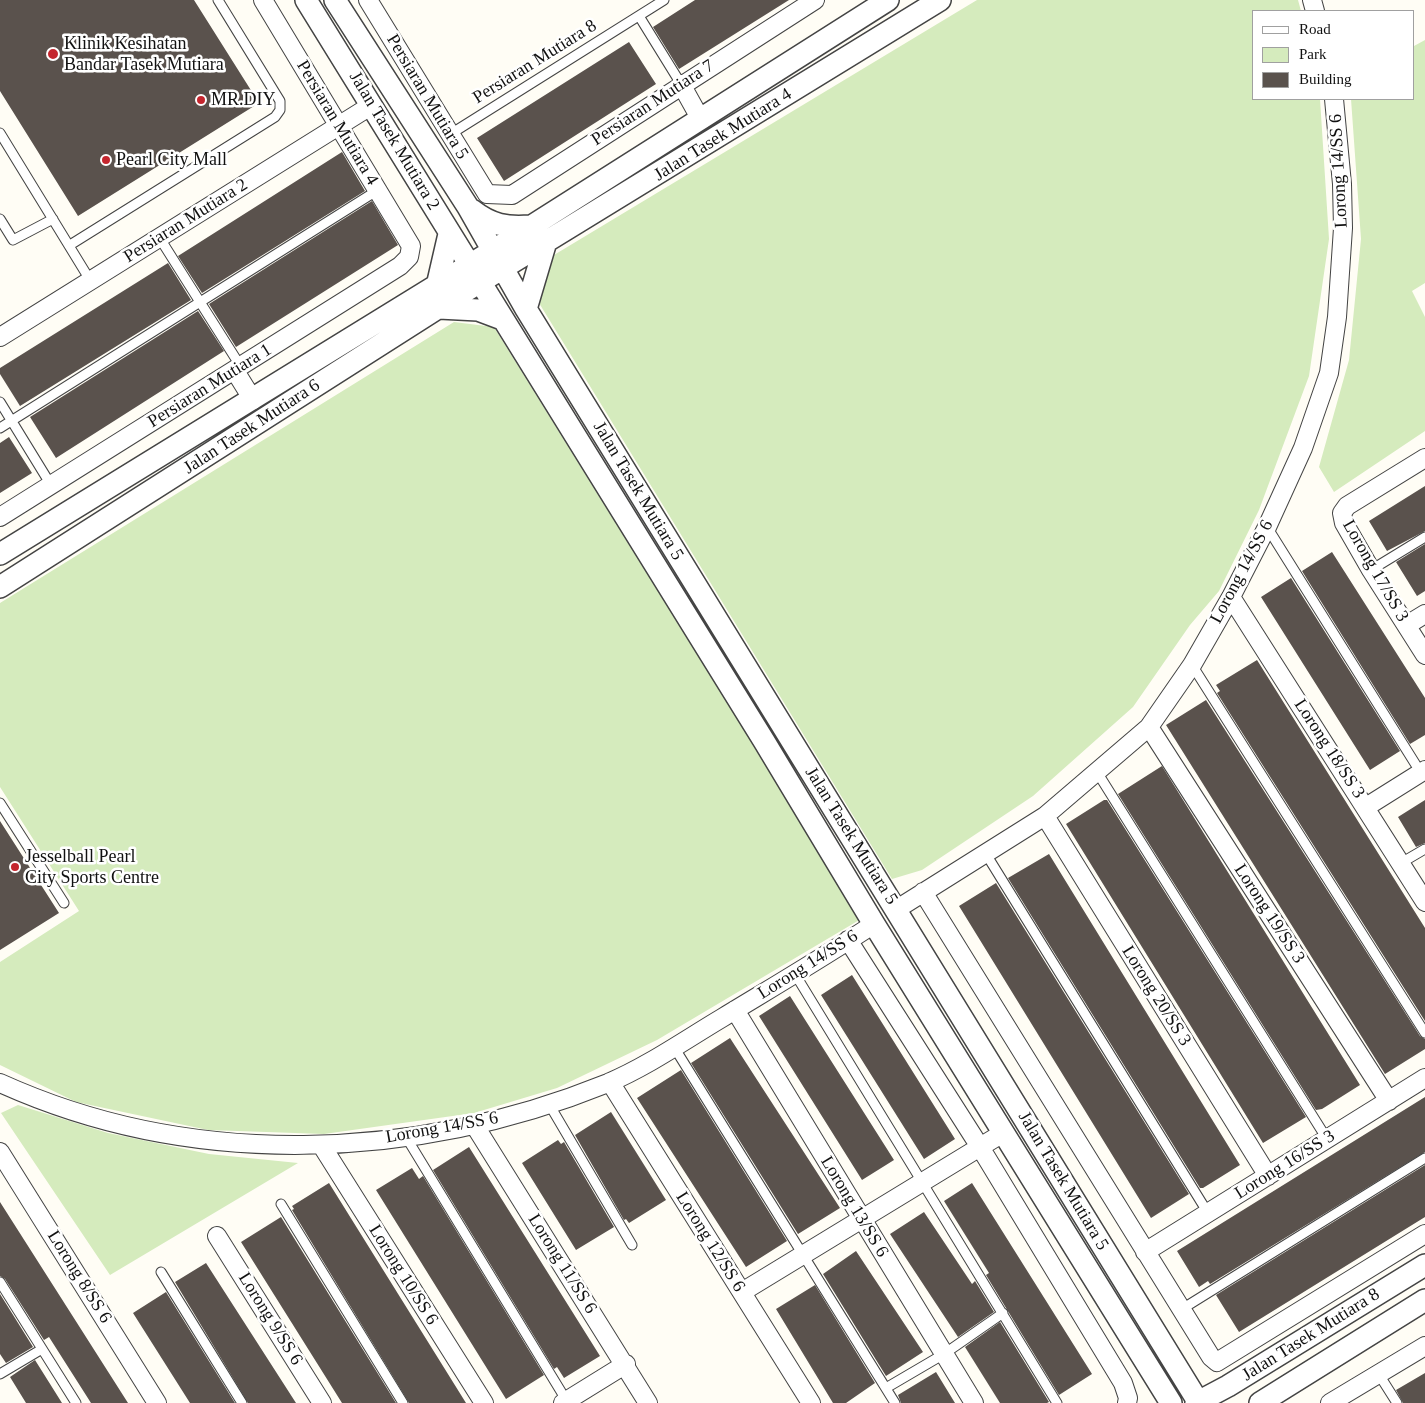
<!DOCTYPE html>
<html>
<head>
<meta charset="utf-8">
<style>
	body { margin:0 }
	#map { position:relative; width:1425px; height:1403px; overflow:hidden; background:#fffdf5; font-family:Georgia,serif }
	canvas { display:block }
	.legend { position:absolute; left:1252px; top:10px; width:162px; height:90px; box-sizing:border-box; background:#fff; border:1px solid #a0a0a0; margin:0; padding:6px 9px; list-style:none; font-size:15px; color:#111 }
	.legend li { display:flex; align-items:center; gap:10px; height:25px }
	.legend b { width:25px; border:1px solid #a0a0a0 }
</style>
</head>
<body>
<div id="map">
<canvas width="1425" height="1403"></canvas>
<ul class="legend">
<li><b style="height:6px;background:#fff"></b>Road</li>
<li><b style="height:14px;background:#d5ebbd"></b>Park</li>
<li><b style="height:14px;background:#5a524d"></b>Building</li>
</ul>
</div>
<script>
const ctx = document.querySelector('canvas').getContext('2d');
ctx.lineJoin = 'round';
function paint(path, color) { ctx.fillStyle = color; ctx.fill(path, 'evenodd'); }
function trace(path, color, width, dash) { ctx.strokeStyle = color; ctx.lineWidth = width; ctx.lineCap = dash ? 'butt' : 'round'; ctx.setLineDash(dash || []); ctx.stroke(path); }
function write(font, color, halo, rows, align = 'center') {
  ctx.font = font + ' Georgia,serif'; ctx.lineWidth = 5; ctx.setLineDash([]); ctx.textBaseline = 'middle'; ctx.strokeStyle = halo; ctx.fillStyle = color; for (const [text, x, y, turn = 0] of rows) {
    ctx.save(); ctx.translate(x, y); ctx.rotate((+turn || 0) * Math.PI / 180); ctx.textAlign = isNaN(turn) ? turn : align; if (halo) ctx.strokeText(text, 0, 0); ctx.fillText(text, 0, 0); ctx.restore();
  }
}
const green = new Path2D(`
	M977,0H1298L1301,11H1254V99H1320L1329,239L1309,376L1259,510L1219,591L1190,625L1133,707L1033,796L922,870L892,879L539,303L549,258Z
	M1425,40V283L1412,291L1425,317V431L1334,492L1319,467L1349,360L1361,239L1351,99H1414V46Z
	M454,322L494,327L861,919L657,1040L557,1088L474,1113L324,1134L208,1130L76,1102L0,1065V962L79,911L0,787V603Z
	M18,1105L108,1133L209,1154L298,1163L110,1275L1,1113Z`);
const building = new Path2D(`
	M0,0H194L259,103L78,216L0,91Z
	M695,0H789L679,69L653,27Z
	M629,42L656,84L504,181L477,138Z
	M342,152L365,191L202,293L178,256Z
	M372,201L398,245L236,347L209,304Z
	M168,263L191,300L20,406L0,374V368Z
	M198,311L224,351L56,458L30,417Z
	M9,437L32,473L0,493V443Z
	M1425,486V531L1387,551L1369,521Z
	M1425,544V591L1417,596L1396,562Z
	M1332,552L1425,698V735L1410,744L1302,571Z
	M1291,578L1400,751L1370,770L1261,597Z
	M1257,660L1425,928V1021L1217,693L1220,691L1216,685Z
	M1206,700L1420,1036L1425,1039V1049L1385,1074L1166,725Z
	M1162,766L1360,1085L1322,1109L1316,1110L1118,794Z
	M1104,800H1107L1306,1117L1263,1143L1066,824Z
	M1425,800V843L1416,847L1398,817Z
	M0,821L59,913L0,950Z
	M1049,854L1240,1165L1203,1188H1200L1008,878Z
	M996,883L1189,1194L1151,1218L959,906Z
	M852,975L955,1139L924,1159L821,995Z
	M790,996L894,1160L862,1180L759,1016Z
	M730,1038L840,1208L798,1234L691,1063Z
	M681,1070L787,1241L746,1267L637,1098Z
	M1425,1097V1152L1210,1284L1208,1281L1199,1287L1177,1251Z
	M611,1112L666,1200L629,1223L626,1219L624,1220L575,1135Z
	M558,1140L561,1144L564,1142L614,1227L576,1250L522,1163Z
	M469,1147L600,1356L564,1378L557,1367L554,1369L433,1170Z
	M1425,1165V1217L1239,1332L1216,1295Z
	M412,1168L419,1179L423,1176L544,1375L506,1399L376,1190Z
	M329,1183L466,1403H409L292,1210L294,1209L292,1206Z
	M972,1183L1092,1374L1059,1395L986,1275L989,1273L944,1201Z
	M0,1202L128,1403H91L49,1337L44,1340L5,1279L0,1276Z
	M924,1212L972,1284L975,1281L994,1312L958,1337L890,1234Z
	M281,1217L396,1403H342L241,1242Z
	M856,1251L923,1352L886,1376L823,1274Z
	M206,1263L296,1403H248L175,1282Z
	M815,1285L875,1383L846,1403H833L776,1309Z
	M166,1292L235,1403H190L133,1313Z
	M0,1294L33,1347L6,1363L0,1354Z
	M1000,1322L1049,1402L1047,1403H1000L965,1347Z
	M35,1360L62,1403H26L10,1377Z
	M936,1372L955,1403H901L898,1395Z
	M1425,1373V1403H1403L1396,1390Z`);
const service = new Path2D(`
	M639,16L681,84
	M0,133L90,280
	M449,135L664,0
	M0,219L13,240L53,219
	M159,237L241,367
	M70,245L275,117L280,110V101L218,0
	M0,402L51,485
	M0,428L378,190
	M1267,527L1421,773
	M1371,570L1425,537
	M1192,665L1425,1033
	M1097,772L1327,1139
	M0,803L64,903
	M986,854L1208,1213
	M1401,863L1425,849
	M795,974L1057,1403
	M674,1047L895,1403
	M549,1104L632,1245
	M406,1137L568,1403
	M281,1204L403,1403
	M161,1272L242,1403
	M0,1282L76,1403
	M1182,1309L1425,1158
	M1378,1373L1397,1403
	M0,1374L42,1349
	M886,1388L944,1354L1003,1313`);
const minor = new Path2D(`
	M368,0L487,194L512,195L815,0
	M1312,0L1315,11
	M681,84L701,120
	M0,337L372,105
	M235,371L253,400
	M1425,458L1347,506L1342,513L1344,523L1371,570L1425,655
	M0,517L400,266L409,257L411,246L263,0
	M1231,597L1425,902
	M1407,625L1425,614
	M1149,727L1389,1101
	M1366,807L1425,770
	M1045,816L1268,1176
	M923,892L1211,1357L1217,1362L1425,1234
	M897,909L1045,816L1149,727L1192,665L1231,597L1267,527L1303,448L1329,373L1337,317L1343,228L1342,184L1334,99
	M848,940L980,1147L1123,1383L1128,1398L1127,1403
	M735,1010L974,1403
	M610,1082L811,1403
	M0,1083C192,1170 415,1161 608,1083C648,1066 685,1040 722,1018C773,987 824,957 874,924
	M475,1126L648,1403
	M322,1146L484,1403
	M0,1152L157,1403
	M217,1236L322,1403
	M1145,1252L1425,1078
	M742,1292L1003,1133
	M563,1403L626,1364
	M1330,1403L1425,1346`);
const tertiary = new Path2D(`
	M306,0L764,741L874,924L1171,1403
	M335,0L468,207L526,309L1199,1403
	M472,210C491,225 507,228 530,226
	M437,286L449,234
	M439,308L478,310L502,319
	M526,309L545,245
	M0,554L494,250L888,0
	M0,587L438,308L940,0
	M1196,1403L1228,1386L1425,1265
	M1260,1403L1425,1300`);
const markers = [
	[53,54,6,"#c4262e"],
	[201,100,5,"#c4262e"],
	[106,160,5,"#c4262e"],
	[15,867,5,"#c4262e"]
];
const poiNames = [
	["Klinik Kesihatan",64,44],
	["Bandar Tasek Mutiara",64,65],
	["MR.DIY",211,100],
	["Pearl City Mall",116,160],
	["Jesselball Pearl",25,857],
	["City Sports Centre",25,878]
];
const streetNames = [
	["Persiaran Mutiara 8",535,62,-32],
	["Persiaran Mutiara 5",427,97,59],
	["Persiaran Mutiara 7",653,103,-33],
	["Persiaran Mutiara 4",337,123,59],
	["Jalan Tasek Mutiara 4",723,135,-32],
	["Jalan Tasek Mutiara 2",394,141,59],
	["Lorong 14/SS 6",1339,171,-93],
	["Persiaran Mutiara 2",186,221,-32],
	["Persiaran Mutiara 1",210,386,-32],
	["Jalan Tasek Mutiara 6",252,427,-33],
	["Jalan Tasek Mutiara 5",638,491,59],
	["Lorong 17/SS 3",1375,571,60],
	["Lorong 14/SS 6",1242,572,-62],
	["Lorong 18/SS 3",1329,749,57],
	["Jalan Tasek Mutiara 5",851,836,58],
	["Lorong 19/SS 3",1269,914,57],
	["Lorong 14/SS 6",808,965,-32],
	["Lorong 20/SS 3",1156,996,58],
	["Lorong 14/SS 6",442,1128,-10],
	["Lorong 16/SS 3",1285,1165,-32],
	["Jalan Tasek Mutiara 5",1063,1181,59],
	["Lorong 13/SS 6",854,1207,59],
	["Lorong 12/SS 6",710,1242,58],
	["Lorong 11/SS 6",562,1264,58],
	["Lorong 10/SS 6",403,1275,58],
	["Lorong 8/SS 6",79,1277,58],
	["Lorong 9/SS 6",270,1319,58],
	["Jalan Tasek Mutiara 8",1311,1335,-32]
];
paint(green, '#d5ebbd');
paint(building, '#5a524d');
trace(service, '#444', 11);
trace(minor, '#444', 20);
trace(tertiary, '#444', 24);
trace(service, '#fff', 9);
trace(minor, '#fff', 18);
trace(tertiary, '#fff', 21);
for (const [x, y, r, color] of markers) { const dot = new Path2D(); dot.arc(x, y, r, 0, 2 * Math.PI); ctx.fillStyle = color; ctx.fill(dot); trace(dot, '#fff', 2); }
write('18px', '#111', '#fff', poiNames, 'left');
write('18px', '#111', '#fff', streetNames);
</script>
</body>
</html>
